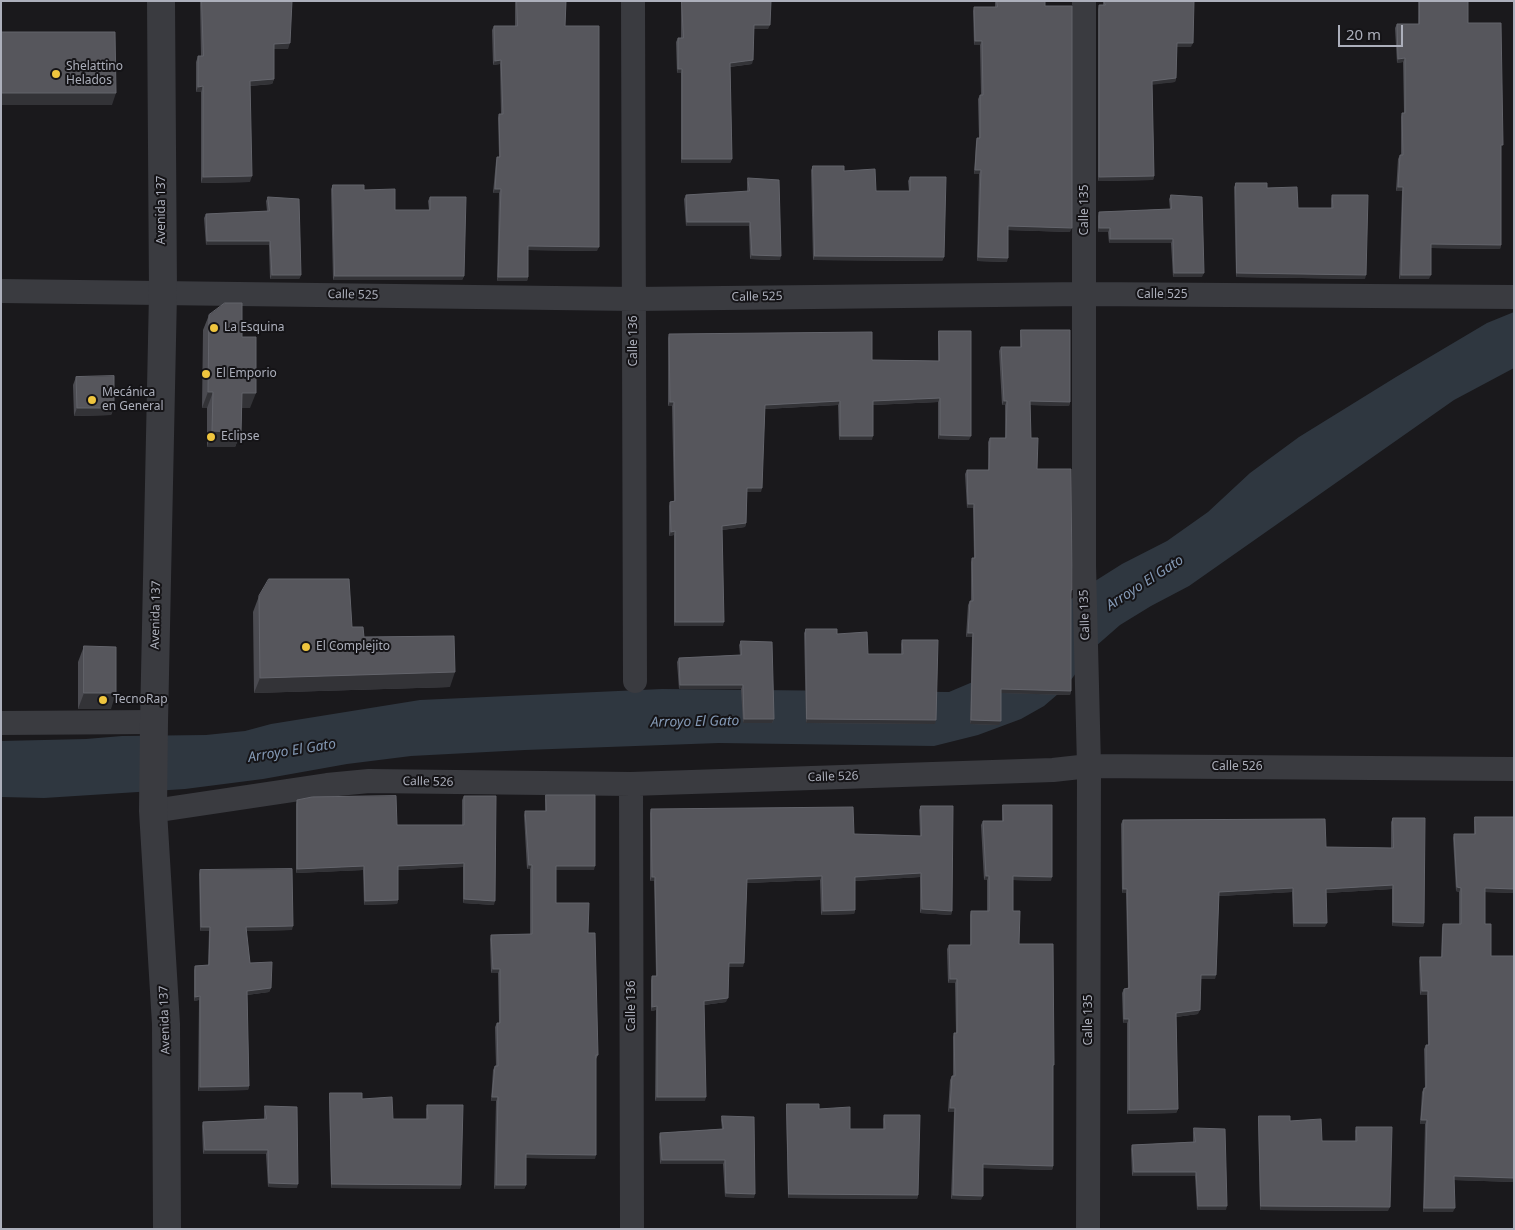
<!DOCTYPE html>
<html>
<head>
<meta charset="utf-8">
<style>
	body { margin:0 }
	#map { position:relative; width:1515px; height:1230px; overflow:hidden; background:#1a191c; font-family:"Noto Sans",sans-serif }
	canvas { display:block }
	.frame { position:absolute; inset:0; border:2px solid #acafbb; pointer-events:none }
	.scale { position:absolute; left:1338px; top:25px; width:65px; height:22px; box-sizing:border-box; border:2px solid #acafbb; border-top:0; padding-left:6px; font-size:15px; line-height:18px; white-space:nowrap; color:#acafbb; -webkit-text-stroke:4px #151417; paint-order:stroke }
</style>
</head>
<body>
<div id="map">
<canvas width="1515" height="1230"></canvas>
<div class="frame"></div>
<div class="scale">20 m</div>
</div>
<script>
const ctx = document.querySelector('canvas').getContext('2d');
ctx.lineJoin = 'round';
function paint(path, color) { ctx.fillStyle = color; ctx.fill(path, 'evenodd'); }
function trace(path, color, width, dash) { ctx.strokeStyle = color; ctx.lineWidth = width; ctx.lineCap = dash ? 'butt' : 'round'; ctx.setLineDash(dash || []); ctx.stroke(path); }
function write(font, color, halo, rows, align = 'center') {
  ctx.font = font + ' "Noto Sans",sans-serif'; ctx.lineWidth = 4; ctx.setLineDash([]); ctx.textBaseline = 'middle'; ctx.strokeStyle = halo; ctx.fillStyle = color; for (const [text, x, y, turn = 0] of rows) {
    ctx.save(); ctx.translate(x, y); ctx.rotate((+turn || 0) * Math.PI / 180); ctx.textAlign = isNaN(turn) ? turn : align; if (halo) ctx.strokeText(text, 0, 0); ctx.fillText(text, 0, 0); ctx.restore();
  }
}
const water = new Path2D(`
	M1514,312V368L1454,400L1189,586L1151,606L1120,625L1096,646L1065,688L1044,706L1021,719L978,735L934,746L719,743L525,750L411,756L347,764L263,779L185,789L44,798L1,797V741L86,739L122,736L206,735L245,731L271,724L420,700L662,689L949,692L975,681L1084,588L1122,564L1167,541L1208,512L1250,473L1299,437L1396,377L1487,323Z`);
const minor = new Path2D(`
	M633,1L635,681
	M1084,1V565L1089,766L1088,1229
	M1,291L634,299L1085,294L1514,297
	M1,723L154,722
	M631,784L632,1229
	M153,811L327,785L369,781L631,784L1053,770L1089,766L1514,769`);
const tertiary = new Path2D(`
	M161,1L163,293L154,722L153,811L166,1024L167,1229`);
const wall = new Path2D(`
	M200,1H292L288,49H274V79L272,84L250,86V182L201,183V92H196V62L198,56H201Z
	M515,1H566L565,26L597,251L528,250V277L527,281H497L499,193H493L496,161L497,157H499L498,118L499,114H501L500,64L493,65L492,30L494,26H515Z
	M681,1H771L768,29H754L752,64L730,67L732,159L730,163H681V73H677L676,42L678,38H681Z
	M995,1H1045V6L1070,232L1008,230L1007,262L977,261L979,174H974L976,142L977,138H979L978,99L980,95H981L980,45H974L973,11L974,7H995Z
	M1103,1H1194L1191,47H1177L1176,78L1175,82L1152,84L1154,176L1153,180L1098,181V9L1099,5H1103Z
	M1418,1H1468V23L1501,149V245L1500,249L1431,248L1429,279H1399L1402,191H1396L1398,159L1400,155H1401V117L1402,113H1404L1403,62L1397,63L1395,28L1397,24H1418Z
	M813,166L844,171L876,191H909L908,181L910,177L944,257L942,261L813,260L811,170Z
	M748,178L780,260L750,259L749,226H686L684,199L686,195L747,192V182Z
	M1236,183L1267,188L1298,208H1331V199L1332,195L1365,279L1236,277L1234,187Z
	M333,185L364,190L395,210H429L428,201L430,197L464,276L462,280H333L331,189Z
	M1171,195L1202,277H1173L1171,243H1109L1108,232H1098V216L1099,212L1170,209L1169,199Z
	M268,197L301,275L299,279H270L269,245H206L204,218L206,214L267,211L266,201Z
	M209,315L242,337L250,408H242L241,432L235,447H207V408H202L203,330Z
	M1021,330L1070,402L1069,406L1030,405L1031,438L1037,469L1072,590L1071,594V691L1070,695L1001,693L999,725L970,724L972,637H966L968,605L970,601H971V562L972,558H974L973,508H967L965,474L967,470H988V442L990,438H1005V405H1002L999,351L1001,347H1020V334Z
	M939,331L969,440L938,439V402L873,405L872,440H839L838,405L765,409L761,492H747L746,523L745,527L722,530L723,626H674V535L669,536V506L670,502L674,501L672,406H668V338L669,334L872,360L938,361V335Z
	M76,377L114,408L111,415L74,416L73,385Z
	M259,596L352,627L364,637L450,687L254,693L253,612Z
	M806,629L837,634L868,654H901V644L902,640L935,724L806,723L804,633Z
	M741,641L774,719L772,723H743L741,689H679L677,662L679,658L740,655L739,645Z
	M84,646L111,709H78V662Z
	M546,795L594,870H556V903L588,933L598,1055L596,1059L595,1159L526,1158V1185L524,1189H494L496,1101H491L493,1070L495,1066H496L495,1027L497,1023H499L498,973H491L490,939L491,935L530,934V869H527L524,815L525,811H545V799Z
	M464,796L494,905L463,903V867L398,870V900L397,904L364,905L363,870L296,873V804L297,800L397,825H462V800Z
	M1003,805L1051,881L1013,880V911L1019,944L1053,1069V1166L1052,1170L983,1168L981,1200L951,1199L954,1112H948L950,1080L952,1076H953V1037L954,1033H956L955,983H948L947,949L949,945H970V915L971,911H987V880H984L981,825L983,821H1002V809Z
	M921,806L952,911L951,915L920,913V877L855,881V910L854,914L821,915L820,880L747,883L743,967H729L726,1002L704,1005L705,1101H655L656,1010L651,1011V980L652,976H656L654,881H650V813L651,809L854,834L920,836L919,810Z
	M1475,817H1514V893L1485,892V924L1491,956L1514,1182L1454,1180L1453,1212H1423L1425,1124H1420L1422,1092L1424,1088H1425L1424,1049L1426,1045H1428L1427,995H1420L1419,961L1420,957H1441L1442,928L1443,924H1459V892L1456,891L1453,838L1454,834H1474V821Z
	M1393,818L1424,923L1423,927L1392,926V889L1326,893L1325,927H1293L1292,892L1219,896L1215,979H1201L1198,1014L1176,1017L1178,1109L1176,1113L1127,1114V1023H1123L1122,993L1124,989L1128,988L1126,893H1122L1121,824L1123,820L1326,847L1391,848V822Z
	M200,870L292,930L246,931L250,963L271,988L269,992L247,995L249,1086L248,1090L198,1091L199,1000L194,1001V970L195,966L208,965L209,931H200L199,874Z
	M330,1093L362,1099L393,1119H426V1109L427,1105L461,1185L460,1189L331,1188L329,1097Z
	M787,1104L819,1109L850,1129H883V1119L884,1115L918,1195L917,1199L788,1198L786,1108Z
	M265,1106L297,1188L268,1187L266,1154H203L202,1126L203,1122L264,1119V1110Z
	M722,1116L754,1198L725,1197L723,1164H660L659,1137L660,1133L722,1129L721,1120Z
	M1259,1116L1322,1141H1355V1131L1356,1127L1388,1211L1260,1210L1258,1120Z
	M1194,1128L1226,1210H1197L1195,1176H1132L1131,1149L1132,1145L1193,1142V1132Z`);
const shadedWall = new Path2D(`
	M754,25H770L768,29H753Z
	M975,41H982L980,45H974Z
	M290,43L288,49H272L274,44Z
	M1177,43H1193L1191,47H1176Z
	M1405,58L1403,62L1397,63L1398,59Z
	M501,60L500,64L493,65L495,61Z
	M753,60L752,64L728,67L730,63Z
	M678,69H682L681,73H677Z
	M1176,78L1175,82L1151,85L1152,81Z
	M274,79L272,84L248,86L250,81Z
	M203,86L201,92H196L198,87Z
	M1,93H116L112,105H1Z
	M682,159H732L730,163H681Z
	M975,170H981L979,174H974Z
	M252,176L250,182L201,183L203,177Z
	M1154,176L1153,180L1098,181L1099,177Z
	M1398,187H1403L1402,191H1396Z
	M495,189H501L499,193H493Z
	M687,222H750L749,226H686Z
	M1008,226L1072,228L1070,232L1007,230Z
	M1099,228H1110L1108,232H1098Z
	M1110,239H1173L1171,243H1109Z
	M207,241H270L269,245H206Z
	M1431,244L1501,245L1500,249L1429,248Z
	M528,246L599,247L597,251L526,250Z
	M752,255L781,256L780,260L750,259Z
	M815,256L944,257L942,261L813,260Z
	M978,257L1008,258L1007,262L977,261Z
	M1174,273H1204L1202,277H1173Z
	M1237,273L1366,275L1365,279L1236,277Z
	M272,275H301L299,279H270Z
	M1401,275H1431L1429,279H1399Z
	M335,276H464L462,280H333Z
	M498,277H528L527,281H497Z
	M208,392H213L207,408H202Z
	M242,393H256L250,408H236Z
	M940,398L938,402L871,405L873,401Z
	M840,401L838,405L764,409L765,405Z
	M1004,401H1007L1005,405H1002Z
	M1030,401L1070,402L1069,406L1029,405Z
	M670,402H674L672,406H668Z
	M77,408H114L111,415L74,416Z
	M212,431L241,432L235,447H207Z
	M940,435L971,436L969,440L938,439Z
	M840,436H873L872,440H839Z
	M747,488H762L761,492H746Z
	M968,504H974L973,508H967Z
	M746,523L745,527L721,530L722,526Z
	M675,531L674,535L669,536L671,532Z
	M675,622H724L723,626H674Z
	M968,633H973L972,637H966Z
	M455,672L450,687L254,693L260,678Z
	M680,685H743L741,689H679Z
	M1001,689L1071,691L1070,695L999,693Z
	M84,693H116L111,709H78Z
	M744,719H774L772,723H743Z
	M807,719L936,720L935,724L806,723Z
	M971,720L1001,721L999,725L970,724Z
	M464,863L463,867L396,870L398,866Z
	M529,865H532L530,869H527Z
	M364,866L363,870L296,873L297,869Z
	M556,866H595L594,870H554Z
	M921,873L920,877L853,881L855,877Z
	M822,876L820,880L746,883L747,879Z
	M986,876H989L987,880H984Z
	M1013,876L1052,877L1051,881L1011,880Z
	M652,877H655L654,881H650Z
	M1393,885L1392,889L1325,893L1326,889Z
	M1457,887L1461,888L1459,892L1456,891Z
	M1293,888L1292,892L1218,896L1219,892Z
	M1485,888L1514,889V893L1483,892Z
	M1123,889H1127L1126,893H1122Z
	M464,899L495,901L494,905L463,903Z
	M398,900L397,904L364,905L365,901Z
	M922,909L952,911L951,915L920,913Z
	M855,910L854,914L821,915L823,911Z
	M1393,922L1424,923L1423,927L1392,926Z
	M1294,923H1327L1325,927H1293Z
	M293,926L292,930L244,931L246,927Z
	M201,927H210L209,931H200Z
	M729,963H744L743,967H727Z
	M493,969H500L498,973H491Z
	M1201,975H1216L1215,979H1199Z
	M950,979H957L955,983H948Z
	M271,988L269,992L246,995L247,991Z
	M1422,991H1428L1427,995H1420Z
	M200,996L199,1000L194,1001L195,997Z
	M728,998L726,1002L703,1005L704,1001Z
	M657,1006L656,1010L651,1011L652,1007Z
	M1200,1010L1198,1014L1175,1017L1176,1013Z
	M1124,1019H1129L1127,1023H1123Z
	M249,1086L248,1090L198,1091L200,1087Z
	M492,1097H498L496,1101H491Z
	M657,1097H706L705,1101H655Z
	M950,1108H955L954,1112H948Z
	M1178,1109L1176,1113L1127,1114L1129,1110Z
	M1421,1120H1427L1425,1124H1420Z
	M205,1150H268L266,1154H203Z
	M526,1154L596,1155L595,1159L524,1158Z
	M662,1160H725L723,1164H660Z
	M983,1164L1053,1166L1052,1170L981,1168Z
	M1134,1172H1196L1195,1176H1132Z
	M1454,1176L1514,1178V1182L1453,1180Z
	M269,1183L298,1184L297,1188L268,1187Z
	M332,1184L461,1185L460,1189L331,1188Z
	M496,1185H526L524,1189H494Z
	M726,1193L755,1194L754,1198L725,1197Z
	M789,1194L918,1195L917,1199L788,1198Z
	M953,1195L983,1196L981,1200L951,1199Z
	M1198,1206H1227L1226,1210H1197Z
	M1261,1206L1390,1207L1388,1211L1260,1210Z
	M1424,1208H1455L1453,1212H1423Z`);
const building = new Path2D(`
	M202,1H292L290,43L274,44V79L250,81L252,176L203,177V86L198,87V56H203Z
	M517,1H566L565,26H599V247L528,246V277H498L501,189H495L497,157H500L499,114H503L501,60L495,61L494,26H517Z
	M682,1H771L770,25H754L753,60L730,63L732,159H682V69H678V38H683Z
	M997,1H1045V6H1072V228L1008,226V258L978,257L981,170H975L977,138H980V95H983L982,41H975L974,7H997Z
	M1104,1H1194L1193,43H1177L1176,78L1152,81L1154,176L1099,177V5H1105Z
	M1420,1H1468V23H1501L1503,145H1501V245L1431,244V275H1401L1403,187H1398L1400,155H1403L1402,113H1405V58L1398,59L1397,24H1419Z
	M1,32H115L116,93H1Z
	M813,166H844V171L875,169L876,191H910V177H946L944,257L815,256Z
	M748,178L779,180L781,256L752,255L750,222H687L686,195L749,191Z
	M1236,183H1267V188L1297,187L1298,208H1333L1332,195H1368L1366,275L1237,273Z
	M333,185H364V190L395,189V210H430V197H466L464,276H335Z
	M1171,195L1202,197L1204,273H1174L1173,239H1110V228H1099V212L1171,209Z
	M268,197L299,199L301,275H272L270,241H207L206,214L269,211Z
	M225,303H242V337H256V393H242L241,432L212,431L213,392H208L209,315Z
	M1021,330H1070V402L1030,401L1031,438H1038L1037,469H1071L1072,590H1071V691L1001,689V721L971,720L973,633H968L970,601H973L972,558H975L974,504H968L967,470H989L990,438H1006L1007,401H1004L1001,347H1021Z
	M939,331H971V436L940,435V398L873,401V436H840V401L765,405L762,488H747L746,523L722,526L724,622H675V531L671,532L670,502L675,501L674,402H670L669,334L872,332V360L939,361Z
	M114,376V408H77L76,377Z
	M269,579H349L352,627H363L364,637L454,636L455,672L260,678L259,596Z
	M806,629H837V634L867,632L868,654H903L902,640H938L936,720L807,719Z
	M741,641L772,642L774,719H744L743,685H680L679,658L741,655Z
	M84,646L116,647V693H84Z
	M546,795H595V866H556V903H589L588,933H595L598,1055H596V1155L526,1154V1185H496L498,1097H492L495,1066H498L497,1023H500V969H493L491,935L532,934V865H529L525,811H546Z
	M396,796L397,825H464V796H496L495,901L464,899V863L398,866V900L365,901L364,866L297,869V800L312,797Z
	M1003,805H1052V877L1013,876V911H1020L1019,944H1053L1054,1065H1053V1166L983,1164V1196L953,1195L955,1108H950L952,1076H955L954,1033H957V979H950L949,945H971V911H989V876H986L983,821H1003Z
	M921,806H953L952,911L922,909L921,873L855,877V910L823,911L822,876L747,879L744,963H729L728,998L704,1001L706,1097H657V1006L652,1007V976H657L655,877H652L651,809L853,807L854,834L921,836Z
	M1475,817H1514V889L1485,888V924H1491V956H1514V1178L1454,1176L1455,1208H1424L1427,1120H1421L1424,1088H1426V1045H1429L1428,991H1422L1420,957H1442L1443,924H1461V888L1457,887L1454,834H1475Z
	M1393,818H1425L1424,923L1393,922V885L1326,889L1327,923H1294L1293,888L1219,892L1216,975H1201L1200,1010L1176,1013L1178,1109L1129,1110V1019H1124V989L1129,988L1127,889H1123V820L1325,819L1326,847L1393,848Z
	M292,869L293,926L246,927L250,963L272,962L271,988L247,991L249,1086L200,1087V996L195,997V966L209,965L210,927H201L200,870Z
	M330,1093H362V1099L392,1097L393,1119H428L427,1105H463L461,1185L332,1184Z
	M787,1104H819V1109L850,1107V1129H885L884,1115H920L918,1195L789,1194Z
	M265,1106L297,1107L298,1184L269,1183L268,1150H205L203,1122L266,1119Z
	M722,1116L754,1117L755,1194L726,1193L725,1160H662L660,1133L723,1129Z
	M1259,1116H1290V1121L1321,1119L1322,1141H1357L1356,1127H1392L1390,1207L1261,1206Z
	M1194,1128L1225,1129L1227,1206H1198L1196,1172H1134L1132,1145L1195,1142Z`);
const markers = [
	[56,74,5,"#efc53e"],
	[214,328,5,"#efc53e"],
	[206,374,5,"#efc53e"],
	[92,400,5,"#efc53e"],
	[211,437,5,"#efc53e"],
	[306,647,5,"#efc53e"],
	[103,700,5,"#efc53e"]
];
const poiNames = [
	["Shelattino",66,67],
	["Helados",66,81],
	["La Esquina",224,328],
	["El Emporio",216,374],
	["Mecánica",102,393],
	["en General",102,407],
	["Eclipse",221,437],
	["El Complejito",316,647],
	["TecnoRap",113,700]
];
const streetNames = [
	["Avenida 137",162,210,-90],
	["Calle 135",1085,210,-90],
	["Calle 525",353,295,1],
	["Calle 525",1162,295],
	["Calle 525",757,297,-1],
	["Calle 136",634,341,-90],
	["Avenida 137",156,615,-89],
	["Calle 135",1085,615,-92],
	["Calle 526",1237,767],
	["Calle 526",833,777,-2],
	["Calle 526",428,782,1],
	["Calle 136",632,1006,-90],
	["Avenida 137",165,1020,-92],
	["Calle 135",1089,1020,-90]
];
const waterNames = [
	["Arroyo El Gato",1145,583,-33],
	["Arroyo El Gato",695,722,-1],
	["Arroyo El Gato",292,751,-9]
];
paint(water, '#2f3740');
trace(minor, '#3a3b40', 24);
trace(tertiary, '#3a3b40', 28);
paint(wall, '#4b4b51');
paint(shadedWall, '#333337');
paint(building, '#56565c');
trace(building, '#63646b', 1);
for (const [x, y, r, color] of markers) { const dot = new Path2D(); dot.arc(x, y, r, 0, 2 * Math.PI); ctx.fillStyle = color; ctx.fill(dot); trace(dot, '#151417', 2); }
write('12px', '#acafbb', '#151417', poiNames, 'left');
write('12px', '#acafbb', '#151417', streetNames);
write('italic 14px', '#8499b5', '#151417', waterNames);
</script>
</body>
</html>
